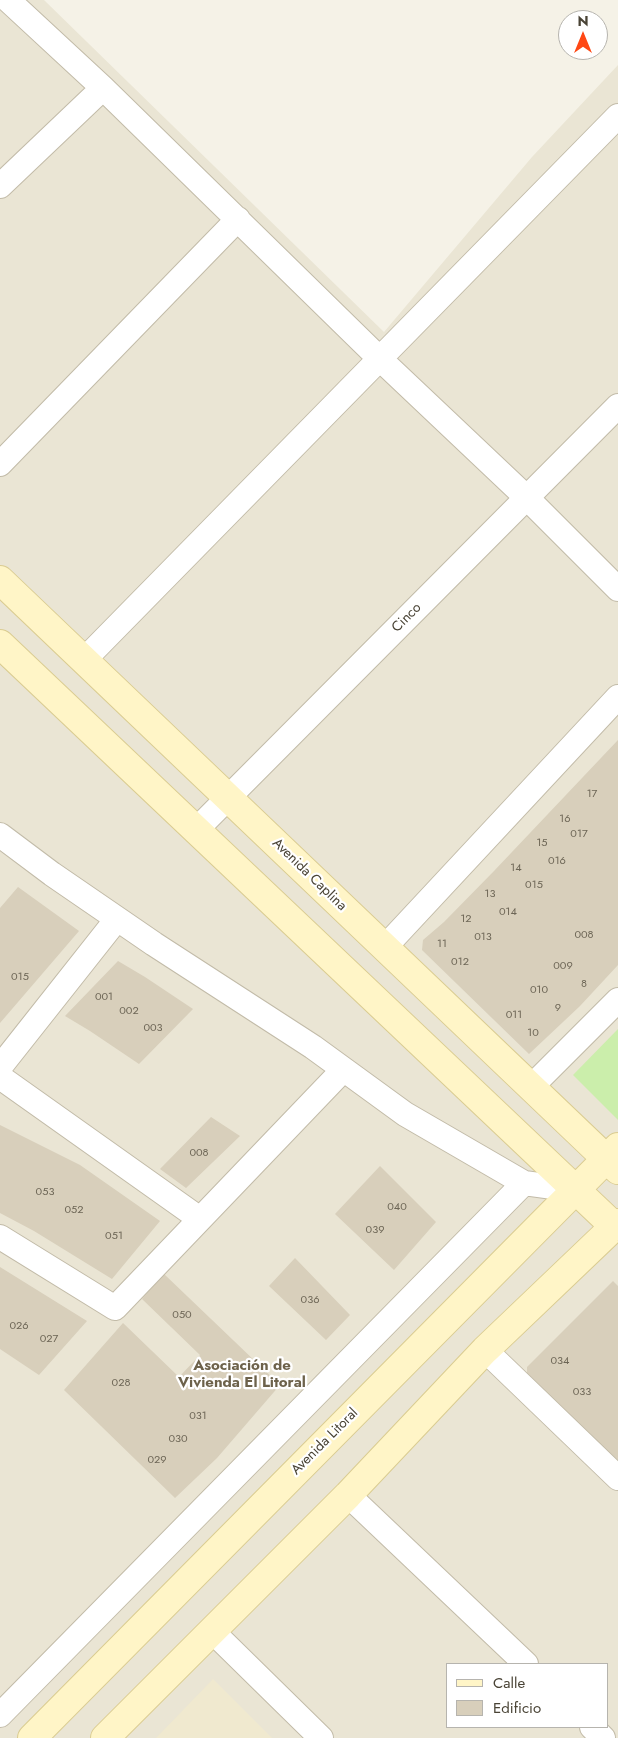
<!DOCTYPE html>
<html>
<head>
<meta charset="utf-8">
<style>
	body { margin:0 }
	#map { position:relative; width:618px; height:1738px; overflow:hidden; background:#f5f2e7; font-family:Jost,sans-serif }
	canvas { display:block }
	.legend { position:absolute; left:446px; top:1663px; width:162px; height:65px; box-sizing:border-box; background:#fff; border:1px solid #b6b4ae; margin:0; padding:6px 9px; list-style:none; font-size:15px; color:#494335 }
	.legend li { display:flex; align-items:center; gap:10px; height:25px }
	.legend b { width:25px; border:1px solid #b6b4ae }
	.north { position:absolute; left:558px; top:10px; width:50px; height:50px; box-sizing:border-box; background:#fff; border:1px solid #b6b4ae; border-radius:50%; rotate:0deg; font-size:14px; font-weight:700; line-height:20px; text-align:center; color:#494335 }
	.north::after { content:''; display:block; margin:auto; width:18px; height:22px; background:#ff4814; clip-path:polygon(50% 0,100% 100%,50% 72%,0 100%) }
</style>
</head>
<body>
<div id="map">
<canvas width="618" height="1738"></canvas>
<ul class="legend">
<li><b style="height:6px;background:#fff5c7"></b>Calle</li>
<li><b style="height:14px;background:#d8cfbb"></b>Edificio</li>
</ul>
<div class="north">N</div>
</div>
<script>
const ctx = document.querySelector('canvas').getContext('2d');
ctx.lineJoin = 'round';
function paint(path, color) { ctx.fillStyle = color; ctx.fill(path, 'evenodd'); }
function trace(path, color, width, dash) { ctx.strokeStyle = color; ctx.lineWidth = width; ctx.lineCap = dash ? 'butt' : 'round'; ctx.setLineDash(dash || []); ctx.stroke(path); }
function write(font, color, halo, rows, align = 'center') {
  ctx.font = font + ' Jost,sans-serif'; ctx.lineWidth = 4.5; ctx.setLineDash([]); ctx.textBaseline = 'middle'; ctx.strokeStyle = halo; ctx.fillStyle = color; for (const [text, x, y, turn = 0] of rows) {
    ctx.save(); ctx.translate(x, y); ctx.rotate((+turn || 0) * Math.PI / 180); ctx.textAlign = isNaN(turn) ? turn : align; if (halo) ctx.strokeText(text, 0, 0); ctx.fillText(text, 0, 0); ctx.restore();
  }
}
const residential = new Path2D(`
	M0,0H44L384,332L532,157L618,65V1738H0ZM447,1664H607V1727H447Z`);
const education = new Path2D(`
	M213,1679L272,1738H156Z`);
const green = new Path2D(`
	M618,1029V1120L573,1075Z`);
const building = new Path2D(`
	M618,740V965L580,1006L529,1054L422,950L423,940L444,922L494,871Z
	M18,887L79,931L0,1023V908Z
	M118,961L145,977L193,1009L139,1064L90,1031L65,1016Z
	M211,1117L240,1136L186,1188L160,1169Z
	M0,1125L80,1165L160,1221L112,1279L34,1231L0,1213Z
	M380,1166L436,1222L394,1270L335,1214Z
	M295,1258L350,1315L326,1340L269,1286Z
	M0,1267L87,1321L39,1375L0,1349Z
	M164,1274L280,1385L217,1458L175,1498L64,1390L123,1323L179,1377L200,1355L142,1299Z
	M613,1281L618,1286V1471L527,1383V1367Z`);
const minor = new Path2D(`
	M8,0L103,88L380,359L527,498L618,589
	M0,186L103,88
	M0,464L238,219
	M84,660L618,116
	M196,830L618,406
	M0,835L52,874L154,944L313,1047L405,1114L524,1183L575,1190
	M385,947L618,697
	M0,1067L117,919
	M0,1077L200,1219
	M531,1087L618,1000
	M0,1237L115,1308L343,1070
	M485,1350L618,1478
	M348,1495L526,1664
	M212,1631L321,1738
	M0,1715L524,1183
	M592,1727L603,1738`);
const secondary = new Path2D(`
	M0,580L618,1170
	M0,644L615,1227
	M32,1738L618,1147
	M105,1738L348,1495L485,1350L618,1223`);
const numberNames = [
	["17",592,794],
	["16",565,819],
	["017",579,834],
	["15",542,843],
	["016",557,861],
	["14",516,868],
	["015",534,885],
	["13",490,894],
	["014",508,912],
	["12",466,919],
	["008",584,935],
	["013",483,937],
	["11",442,944],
	["012",460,962],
	["009",563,966],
	["015",20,977],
	["8",584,984],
	["010",539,990],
	["001",104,997],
	["9",558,1008],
	["002",129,1011],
	["011",514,1015],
	["003",153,1028],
	["10",533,1033],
	["008",199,1153],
	["053",45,1192],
	["040",397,1207],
	["052",74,1210],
	["039",375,1230],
	["051",114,1236],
	["036",310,1300],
	["050",182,1315],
	["026",19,1326],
	["027",49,1339],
	["034",560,1361],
	["028",121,1383],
	["033",582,1392],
	["031",198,1416],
	["030",178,1439],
	["029",157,1460]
];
const streetNames = [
	["Cinco",407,618,-45],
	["Avenida Caplina",309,875,44],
	["Avenida Litoral",325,1442,-45]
];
const neighbourhoodNames = [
	["Asociación de",242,1366],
	["Vivienda El Litoral",242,1383]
];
paint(residential, '#eae5d4');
paint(education, '#f0e9cf');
paint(green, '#cbeeab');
paint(building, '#d8cfbb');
trace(minor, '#c2bba8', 26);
trace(secondary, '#dacc91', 30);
trace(minor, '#fff', 24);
trace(secondary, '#fff5c7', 28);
write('11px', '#6d6656', null, numberNames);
write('14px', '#494335', '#fff', streetNames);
write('bold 15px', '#6d624b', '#fff', neighbourhoodNames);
</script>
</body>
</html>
